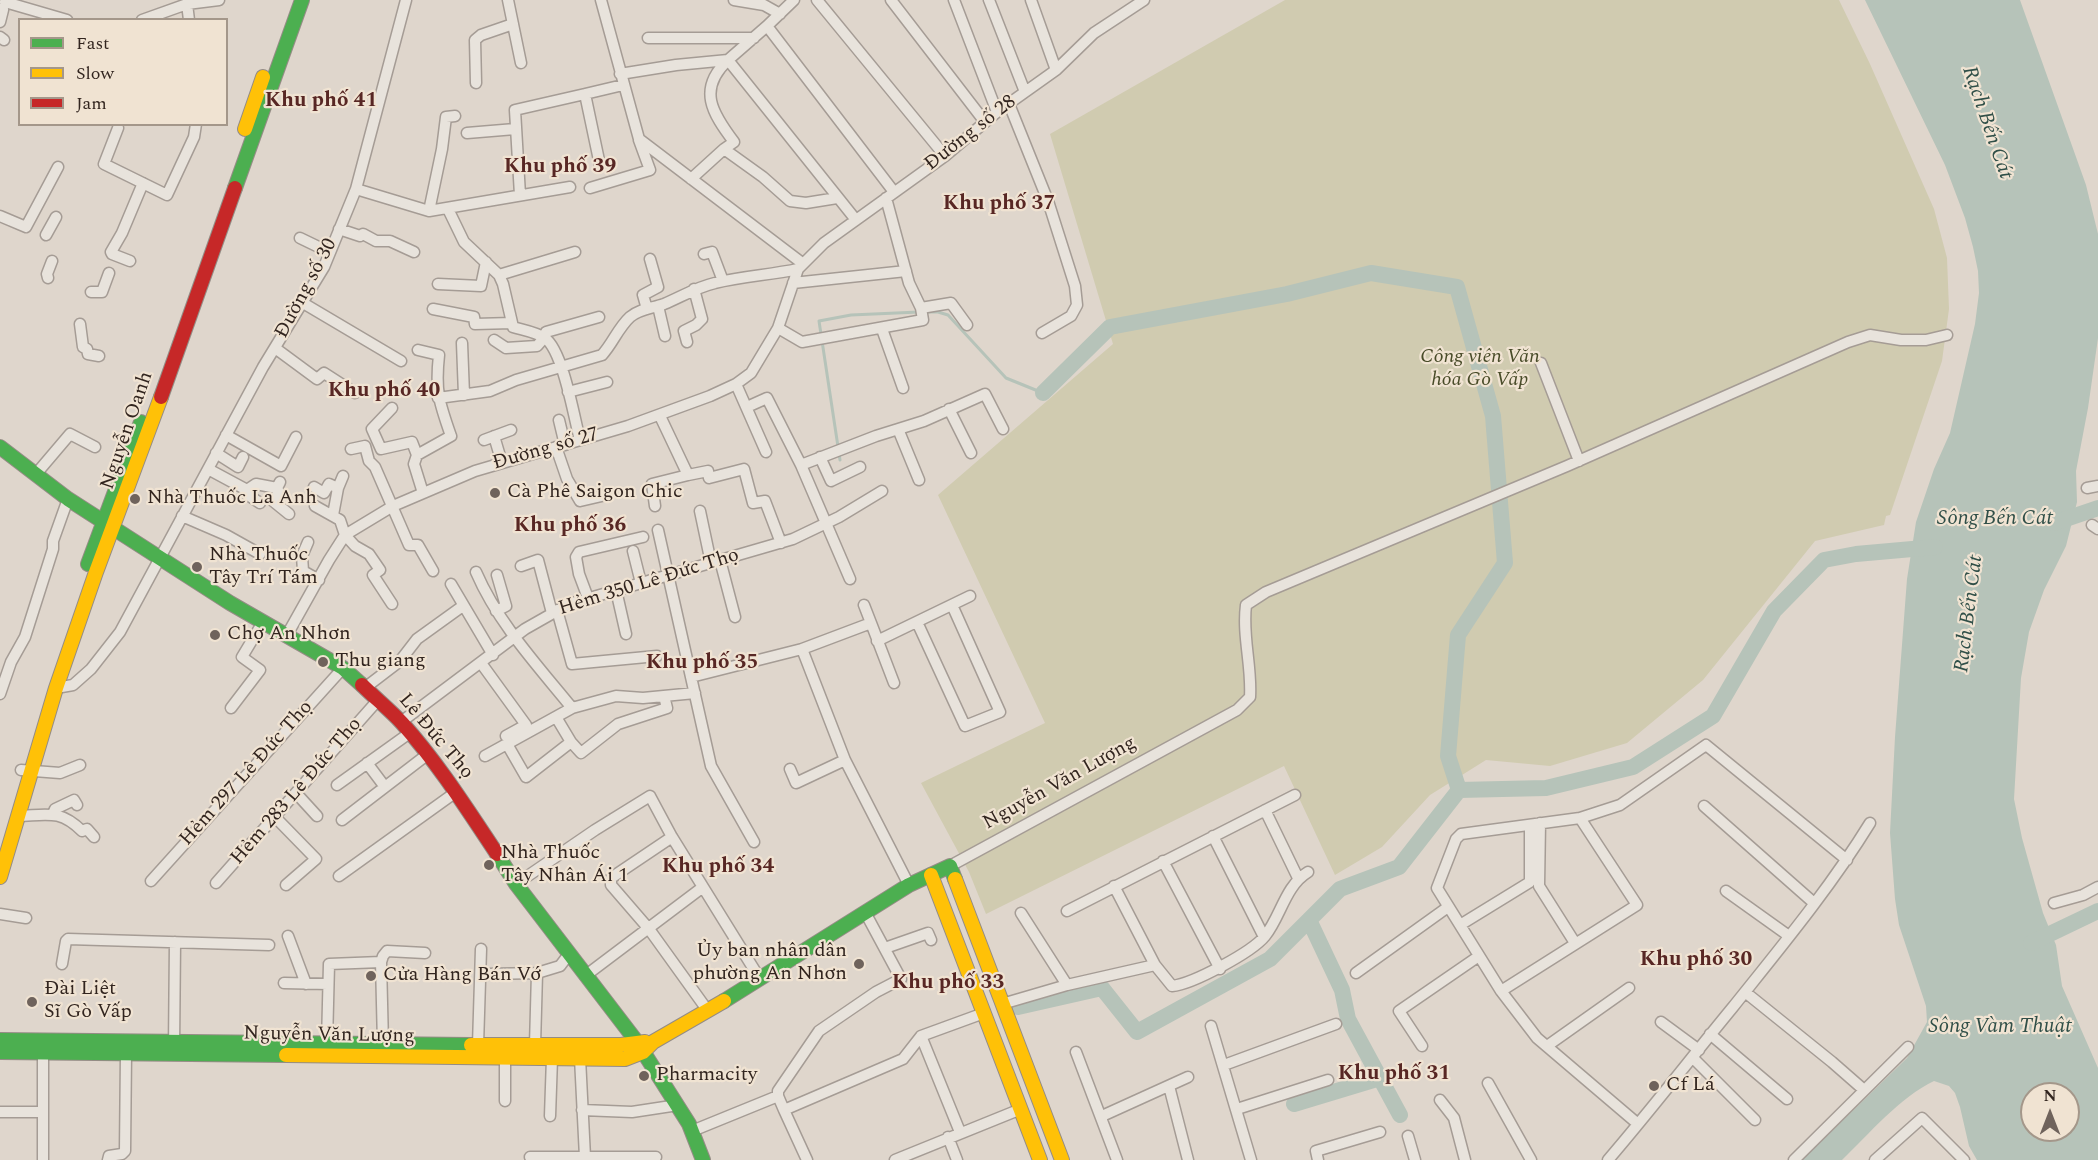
<!DOCTYPE html>
<html>
<head>
<meta charset="utf-8">
<style>
	body { margin:0 }
	#map { position:relative; width:2098px; height:1160px; overflow:hidden; background:#dfd6cc; font-family:Spectral,serif }
	canvas { display:block }
	.legend { position:absolute; left:18px; top:18px; width:210px; height:108px; box-sizing:border-box; background:#f0e3d2; border:2px solid #a4978a; margin:0; padding:8px 10px; list-style:none; font-size:18px; color:#32251f }
	.legend li { display:flex; align-items:center; gap:12px; height:30px }
	.legend b { width:30px; border:2px solid #a4978a }
	.north { position:absolute; left:2020px; top:1082px; width:60px; height:60px; box-sizing:border-box; background:#f0e3d2; border:2px solid #a4978a; border-radius:50%; rotate:0deg; font-size:16px; font-weight:700; line-height:24px; text-align:center; color:#32251f }
	.north::after { content:''; display:block; margin:auto; width:21px; height:27px; background:#6f635c; clip-path:polygon(50% 0,100% 100%,50% 72%,0 100%) }
</style>
</head>
<body>
<div id="map">
<canvas width="2098" height="1160"></canvas>
<ul class="legend">
<li><b style="height:8px;background:#4caf50"></b>Fast</li>
<li><b style="height:8px;background:#ffc107"></b>Slow</li>
<li><b style="height:8px;background:#c62828"></b>Jam</li>
</ul>
<div class="north">N</div>
</div>
<script>
const ctx = document.querySelector('canvas').getContext('2d');
ctx.lineJoin = 'round';
function paint(path, color) { ctx.fillStyle = color; ctx.fill(path, 'evenodd'); }
function trace(path, color, width, dash) { ctx.strokeStyle = color; ctx.lineWidth = width; ctx.lineCap = dash ? 'butt' : 'round'; ctx.setLineDash(dash || []); ctx.stroke(path); }
function write(font, color, halo, rows, align = 'center') {
  ctx.font = font + ' Spectral,serif'; ctx.lineWidth = 4.5; ctx.setLineDash([]); ctx.textBaseline = 'middle'; ctx.strokeStyle = halo; ctx.fillStyle = color; for (const [text, x, y, turn = 0] of rows) {
    ctx.save(); ctx.translate(x, y); ctx.rotate((+turn || 0) * Math.PI / 180); ctx.textAlign = isNaN(turn) ? turn : align; if (halo) ctx.strokeText(text, 0, 0); ctx.fillText(text, 0, 0); ctx.restore();
  }
}
const green = new Path2D(`
	M1285,0H1839L1870,64L1934,209L1947,258L1949,309L1942,361L1890,515L1886,516L1884,525L1815,541L1703,680L1627,743L1550,766L1486,760L1430,795L1382,847L1335,875L1284,766L986,914L969,872L921,783L1045,723L938,495L1113,344L1050,134Z`);
const water = new Path2D(`
	M1865,0H2020L2086,185L2098,234V338L2088,408L2076,471L2077,502L2066,546L2044,590L2029,632L2021,678L2014,799L2022,838L2043,913L2056,945L2062,986L2098,1068V1160H1977L1969,1146L1960,1107L1955,1093L1949,1086L1934,1081C1900,1097 1869,1134 1842,1160H1802L1907,1058L1927,1022L1926,1006L1899,925L1895,899L1890,833L1895,737L1907,579L1916,522L1934,469L1950,433L1975,324L1979,293L1978,271L1973,247L1965,218L1945,165ZM2032,1094H2068V1130H2032Z`);
const stream = new Path2D(`
	M925,312H938L948,315L1006,378L1043,393
	M840,460L819,321L851,315L919,312`);
const river = new Path2D(`
	M1043,393L1110,327L1287,294L1371,273L1457,287L1493,416L1505,563L1458,635L1448,756L1459,790L1546,788L1633,767L1713,716L1774,611L1824,560L1856,554L1935,547
	M2054,523L2098,508
	M1309,920L1342,990L1348,1019L1400,1115
	M2031,943L2098,911
	M1018,1007L1102,988L1137,1032L1270,959L1340,889L1399,867L1459,790
	M1294,1104L1380,1078`);
const street = new Path2D(`
	M508,0L521,63
	M601,0L639,139L802,263
	M734,0L764,5L780,14
	M817,0L945,156
	M891,0L985,122
	M954,0L997,112
	M989,0L1025,92
	M1031,0L1056,70
	M5,2L67,20
	M187,4L189,20
	M0,9L3,10L0,22
	M142,20L187,4L219,0
	M767,26L794,0
	M0,37L4,40
	M648,38H754
	M728,60C697,89 712,113 734,142L724,149L763,177L790,201L806,203L837,198
	M620,74L676,65L728,60
	M476,83L475,40L481,35L513,24
	M1009,104L1048,201L1075,286L1077,305L1071,316L1042,333
	M118,128L104,164L167,195L194,137L196,124
	M467,133L515,129
	M600,165L585,94L623,85
	M691,179L724,149
	M590,188L650,170L639,140
	M356,189L429,211L570,187
	M520,195L515,110L585,94
	M886,198L909,283L921,308L951,303L967,325
	M448,209L464,242L499,275L503,284L513,327C523,330 536,332 545,338C563,351 574,417 580,440
	M429,211L442,149L446,117L455,116
	M0,216L26,227L58,167
	M856,220L728,60L767,26L894,192
	M339,229L360,236L363,234L376,241H390L414,252
	M46,235L56,217
	M300,238L329,252
	M704,254L712,252L723,281
	M130,261L112,254L111,252L122,233L143,183
	M499,275L575,252
	M48,278L47,274L52,261
	M793,283L906,271
	M438,284L481,286L486,262
	M91,292H102L109,273
	M303,303L401,361
	M658,306L665,336
	M433,309L474,317L475,324L512,323
	M647,309L643,295L658,287L650,259
	M80,324L83,347L87,349L88,354L99,356
	M778,328L802,342L923,320L921,308
	M882,329L903,388
	M494,340L506,348L537,346L544,338L546,332L599,317
	M687,342L684,331L696,325L702,319L694,289
	M462,343L464,395
	M275,348L317,379L324,373L355,393
	M1541,363L1579,461
	M736,384L766,452
	M568,392L607,382
	M438,398L490,391L516,380L602,355C613,343 618,328 630,317C639,309 653,308 664,304C681,297 697,287 715,283C743,276 770,275 798,269
	M747,407L767,398L801,465L850,579
	M392,408L372,429L381,449L412,442L417,455L414,464L423,493
	M949,409L971,453
	M660,416L688,475L708,471L709,478L744,469L753,503L765,501L781,543
	M559,420L565,445
	M898,429L919,480
	M226,435L281,466L296,437
	M494,436L502,463
	M484,440L511,430
	M556,447L567,479L580,501L606,495
	M351,449L365,446L369,461L375,467L409,545H418L433,571
	M216,453L238,467L243,457
	M417,455L451,436C439,402 435,391 439,355L418,350
	M820,457L831,481L860,467
	M801,465L876,436L924,421L985,394L1003,429
	M208,469L247,490L256,484L277,488L280,482
	M36,474L70,434L95,447
	M314,487L324,493L329,484L338,488
	M277,488L279,492L273,501L289,514
	M2087,488L2098,486
	M247,490L248,495L260,503
	M315,506L340,520L345,535L355,546L369,554L380,570L373,575L392,604
	M655,506L652,484L688,475
	M700,511L711,563
	M333,515L338,488L343,476
	M182,516L226,535L260,554
	M2092,525L2098,529
	M658,530L711,766L754,842
	M308,542L302,556L303,571L319,580
	M633,551L641,583
	M720,560L735,617
	M521,566L538,560L552,613
	M476,572C498,623 537,665 572,708
	M451,584L493,655
	M616,590L626,634
	M588,598L579,574L576,557L579,552L643,537
	M864,605L871,623
	M557,610L572,664L657,656
	M496,611L506,606L497,575
	M917,622L965,726L1000,712L952,605
	M287,635L329,560L345,535L393,506L475,471L628,426L710,396L736,384L751,373L778,328L798,269L824,243L945,156L997,112L1056,70L1094,33L1144,0
	M877,641L970,596
	M802,649L871,623L894,683
	M481,663L526,725L506,736
	M691,677L802,649L845,760L909,885
	M366,687L400,661L417,639L460,608
	M56,688L73,685L91,669L120,632L263,367L324,267L356,189L406,0
	M0,694L11,662L25,637L53,549V541L68,499
	M231,708L260,670L242,657L263,622
	M556,717L571,742L581,753L618,724L667,708L664,696
	M401,722L525,629L569,604L793,539L839,517L882,491
	M507,744L526,777L571,742
	M485,756L572,708L616,696L643,698L695,693
	M367,763L385,787
	M790,769L796,783L845,760
	M21,770L60,773L80,765
	M337,785L411,732
	M296,793L317,816
	M1704,806L1814,903
	M1265,810L1298,878
	M53,814L55,809L74,800L77,805
	M18,816C47,815 60,809 82,831L87,829L94,837
	M275,817L316,859L286,885
	M342,820L428,754
	M1540,823L1539,886L1575,943
	M1213,836L1264,937
	M672,837L611,878V885L649,929L708,1011
	M1163,861L1220,969
	M950,866L1237,710L1250,697C1252,666 1242,636 1246,605L1266,592L1567,466L1848,342L1870,335L1901,340H1926L1947,335
	M339,876L456,792
	M151,881L343,668
	M216,883L378,700
	M516,884L595,830L650,796L672,837L760,979
	M1114,886L1155,965
	M1726,891L1789,936
	M2054,903L2083,895L2098,887
	M1067,911L1295,795
	M1021,913L1067,985
	M0,914L26,918
	M1460,925L1530,882V825
	M288,936L306,984
	M885,948L928,933L931,940
	M62,964L66,941L68,939L269,945
	M1356,973L1448,907
	M487,974L537,973L560,966L569,954
	M585,976L703,887
	M284,983L328,984
	M1501,991L1637,905L1580,818
	M1745,992L1832,1062L1864,1090
	M1002,1004L1067,985L1155,965L1172,986C1193,984 1252,952 1265,936C1281,916 1285,886 1308,872
	M1661,1022L1699,1050
	M1211,1026L1251,1160
	M1710,1034L1787,1099
	M921,1036L960,1132
	M327,1043L329,964L381,962
	M383,1044L381,962L383,956L387,951L425,953
	M478,1045L481,949
	M535,1045L537,973
	M1422,1046L1399,1011L1479,956
	M1547,1046L1629,988
	M174,1048L175,942
	M1076,1052L1117,1160
	M580,1058L585,1157
	M1693,1058L1755,1120
	M1224,1065L1336,1024
	M1488,1083L1531,1160
	M1169,1086L1188,1160
	M778,1096V1091L819,1031L876,992L901,979L866,914
	M1440,1100L1454,1118L1465,1160
	M505,1101V1057
	M1237,1109L1328,1080
	M582,1110L632,1112L678,1105
	M784,1110L807,1160
	M0,1112H43
	M550,1116L552,1058
	M1102,1116L1188,1077
	M1638,1124L1537,1038L1501,991L1437,888L1456,839L1461,834L1580,818L1620,805L1706,745L1847,860
	M692,1131L778,1096L784,1110L903,1059L921,1036L984,1013
	M1408,1136L1415,1160
	M948,1137L957,1160
	M530,1157H656
	M43,1160V1053
	M108,1160L109,1156L122,1154L125,1151L126,1053
	M895,1160L1021,1109
	M1318,1160L1316,1151L1380,1132
	M1608,1160C1651,1110 1691,1058 1733,1007C1781,947 1830,888 1870,823
	M1794,1160L1908,1047
	M1875,1160L1922,1118L1964,1160`);
const fast = new Path2D(`
	M235,188L302,0
	M0,447L68,499L230,603L343,668L362,685
	M88,564L141,422
	M497,854L516,884L637,1042L689,1124L703,1160
	M724,1001L909,885L950,866L955,879
	M0,1040L471,1045
	M0,1052L286,1055`);
const slow = new Path2D(`
	M245,129L263,77
	M931,875L1040,1160
	M0,877L56,688L96,572L161,397
	M955,879L1062,1160
	M471,1045H621L645,1042
	M286,1055L625,1059L643,1052L653,1042L724,1001`);
const jam = new Path2D(`
	M161,397L235,188
	M362,685C375,698 390,710 402,723C438,763 467,809 497,854`);
const markers = [
	[495,493,6,"#6f635c"],
	[135,499,6,"#6f635c"],
	[197,567,6,"#6f635c"],
	[215,635,6,"#6f635c"],
	[323,662,6,"#6f635c"],
	[489,865,6,"#6f635c"],
	[859,964,6,"#6f635c"],
	[371,976,6,"#6f635c"],
	[32,1002,6,"#6f635c"],
	[644,1076,6,"#6f635c"],
	[1654,1086,6,"#6f635c"]
];
const streetNames = [
	["Đường số 28",971,134,-38],
	["Đường số 30",307,289,-62],
	["Nguyễn Oanh",128,431,-71],
	["Đường số 27",546,450,-16],
	["Hẻm 350 Lê Đức Thọ",649,583,-17],
	["Lê Đức Thọ",435,737,50],
	["Hẻm 297 Lê Đức Thọ",247,774,-48],
	["Nguyễn Văn Lượng",1060,784,-29],
	["Hẻm 283 Lê Đức Thọ",297,792,-49],
	["Nguyễn Văn Lượng",329,1036,1]
];
const parkNames = [
	["Công viên Văn",1480,358],
	["hóa Gò Vấp",1480,381]
];
const poiNames = [
	["Cà Phê Saigon Chic",507,493],
	["Nhà Thuốc La Anh",147,499],
	["Nhà Thuốc",209,556],
	["Tây Trí Tám",209,579],
	["Chợ An Nhơn",227,635],
	["Thu giang",335,662],
	["Nhà Thuốc",501,854],
	["Tây Nhân Ái 1",501,877],
	["Ủy ban nhân dân",847,952,"right"],
	["phường An Nhơn",847,975,"right"],
	["Cửa Hàng Bán Vớ",383,976],
	["Đài Liệt",44,990],
	["Sĩ Gò Vấp",44,1013],
	["Pharmacity",656,1076],
	["Cf Lá",1666,1086]
];
const neighbourhoodNames = [
	["Khu phố 41",321,102],
	["Khu phố 39",560,168],
	["Khu phố 37",999,205],
	["Khu phố 40",384,392],
	["Khu phố 36",570,527],
	["Khu phố 35",702,664],
	["Khu phố 34",718,868],
	["Khu phố 30",1696,961],
	["Khu phố 33",948,984],
	["Khu phố 31",1394,1075]
];
const waterNames = [
	["Rạch Bến Cát",1986,123,71],
	["Sông Bến Cát",1995,520],
	["Rạch Bến Cát",1970,614,-83],
	["Sông Vàm Thuật",2000,1028]
];
paint(green, '#d0cbb0');
paint(water, '#b6c3b9');
trace(stream, '#b6c3b9', 3);
trace(river, '#b6c3b9', 16);
trace(street, '#a59c95', 13);
trace(fast, '#948c85', 16);
trace(slow, '#948c85', 16);
trace(jam, '#948c85', 16);
trace(street, '#e8e3dc', 10);
trace(fast, '#4caf50', 14);
trace(slow, '#ffc107', 14);
trace(jam, '#c62828', 14);
for (const [x, y, r, color] of markers) { const dot = new Path2D(); dot.arc(x, y, r, 0, 2 * Math.PI); ctx.fillStyle = color; ctx.fill(dot); trace(dot, '#f0e3d2', 2); }
write('20px', '#32251f', '#f0e3d2', streetNames);
write('italic 20px', '#484b28', '#f0e3d2', parkNames);
write('20px', '#32251f', '#f0e3d2', poiNames, 'left');
write('bold 21px', '#582724', '#f0e3d2', neighbourhoodNames);
write('italic 21px', '#304f48', '#f0e3d2', waterNames);
</script>
</body>
</html>
